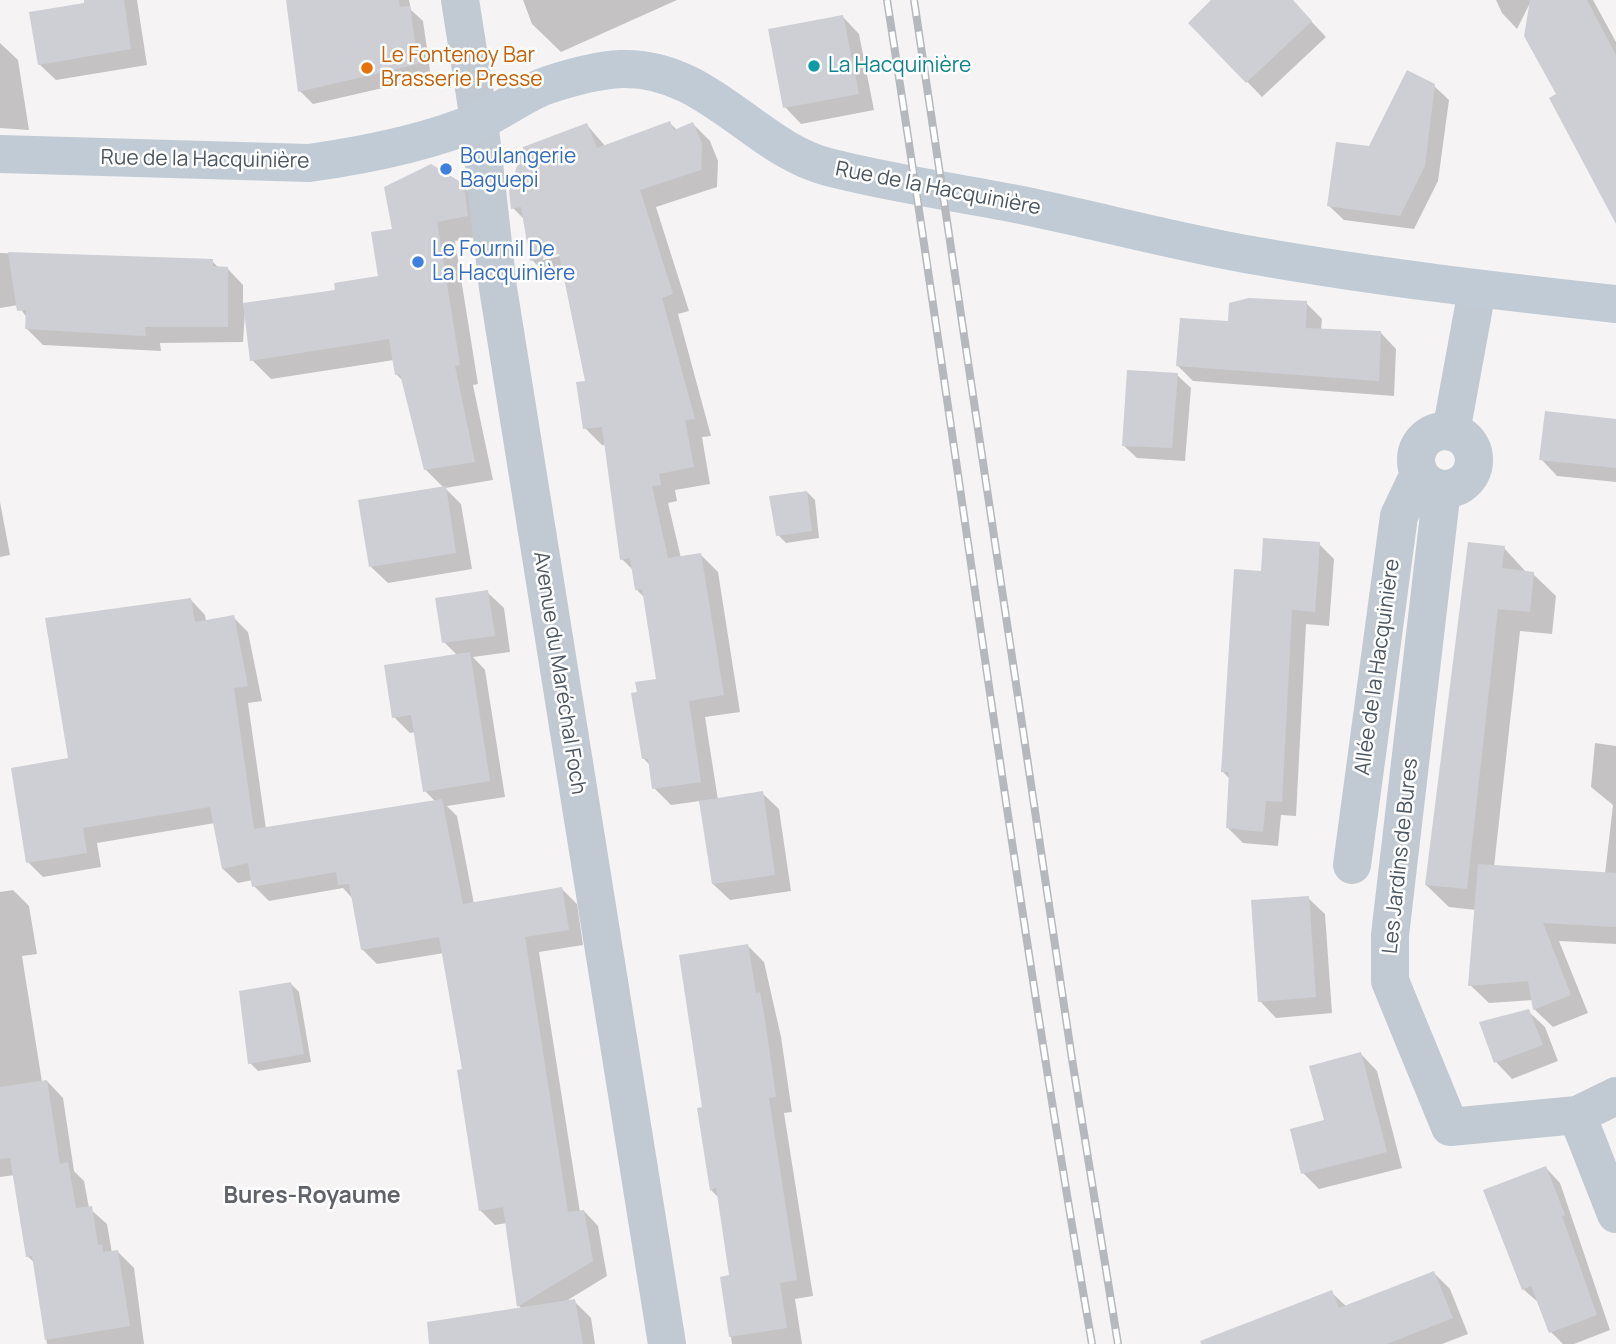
<!DOCTYPE html>
<html>
<head>
<meta charset="utf-8">
<style>
	body { margin:0 }
	canvas { display:block; background:#f5f3f3 }
</style>
</head>
<body>
<canvas width="1616" height="1344"></canvas>
<script>
const ctx = document.querySelector('canvas').getContext('2d');
ctx.lineJoin = 'round';
function paint(path, color) { ctx.fillStyle = color; ctx.fill(path, 'evenodd'); }
function trace(path, color, width, dash) { ctx.strokeStyle = color; ctx.lineWidth = width; ctx.lineCap = dash ? 'butt' : 'round'; ctx.setLineDash(dash || []); ctx.stroke(path); }
function write(font, color, halo, rows, align = 'center') {
  ctx.font = font + ' Manrope,sans-serif'; ctx.lineWidth = 5; ctx.setLineDash([]); ctx.textBaseline = 'middle'; ctx.strokeStyle = halo; ctx.fillStyle = color; for (const [text, x, y, turn = 0] of rows) {
    ctx.save(); ctx.translate(x, y); ctx.rotate((+turn || 0) * Math.PI / 180); ctx.textAlign = isNaN(turn) ? turn : align; if (halo) ctx.strokeText(text, 0, 0); ctx.fillText(text, 0, 0); ctx.restore();
  }
}
const shadow = new Path2D(`
	M85,0H137L147,65L56,80L39,64L86,5Z
	M288,0H409L411,10L423,21L431,77L313,104L300,91Z
	M523,0H677L561,52L532,24Z
	M1214,0H1291L1326,37L1262,97L1190,23Z
	M1496,0H1593L1616,42V222L1558,95L1530,3L1517,29L1502,13Z
	M843,17L859,34L874,110L801,124L785,107Z
	M0,43L18,60L29,130L0,128Z
	M1434,86L1449,100L1438,181L1414,229L1344,220L1329,206L1370,148Z
	M670,123L678,131L693,124L710,141L718,161L717,187L656,207L689,311L678,314L711,436L702,437L710,484L675,490L677,501L668,503L681,558L701,555L718,572L740,712L705,717L718,800L762,793L779,809L791,891L730,900L713,884L700,801L671,805L654,788L651,766L644,759L658,680L645,598L636,589L634,571L622,559L606,445H602L585,428L587,382L565,273L549,277L532,260L525,220L513,208L587,125L606,147ZM568,251V254L543,260V256Z
	M463,186L483,206L486,235L455,241L478,384L473,385L493,480L445,488L461,504L472,569L388,583L371,567L444,488L425,469L404,382L396,374L394,360L271,379L252,360L245,312L243,342L160,343L161,351L43,345L27,329V318L18,305L0,308V253L212,261L219,268H227L243,285V305L337,291L380,278L394,230Z
	M1306,303L1322,319L1321,330L1381,333L1396,349L1394,396L1193,381L1178,366L1230,323Z
	M1177,375L1191,388L1185,461L1137,458L1123,445Z
	M1616,421V482L1557,476L1541,459Z
	M807,492L815,500L819,538L786,543L778,535Z
	M0,502L10,555L0,557Z
	M1319,544L1334,559L1329,626L1306,624L1296,816L1281,815L1278,846L1243,843L1228,828L1230,779L1222,771L1262,573Z
	M1504,548L1527,573L1533,574L1556,596L1552,634L1520,631L1494,867L1605,874L1613,805L1591,787L1595,743L1616,746V944L1559,941L1588,1013L1553,1027L1534,1009L1533,1000L1489,1003L1470,985L1476,910L1449,907L1426,885Z
	M487,592L504,608L510,652L473,657L485,670L505,797L447,806L457,816L474,904L562,889L577,904L583,945L539,952L580,1212L584,1211L598,1226L607,1276L563,1303L574,1301L591,1318L595,1344H501L522,1309L519,1306L507,1223L495,1225L480,1210L464,1071L444,953L377,964L362,949L353,899L343,888L269,901L254,886L253,880L238,883L223,869L215,823L97,843L101,867L43,877L28,862L70,760L191,600L205,615L206,621L233,617L248,632L262,701L248,703L266,829L436,802L425,791L416,732L410,733L394,717L457,655L444,642Z
	M13,890L29,906L37,954L22,956L42,1082L47,1081L63,1098L74,1171L84,1181L89,1208L107,1224L112,1253L117,1251L134,1268L144,1344H47L35,1263L27,1256L15,1175L0,1177V892Z
	M1308,898L1325,914L1332,1013L1276,1018L1260,1001Z
	M748,946L764,962L781,1037L792,1112L784,1113L813,1296L795,1299L802,1344H732L722,1278L731,1277L719,1198L711,1190L699,1110L704,1109Z
	M291,984L299,992L311,1062L258,1071L250,1063Z
	M1528,1011L1545,1027L1558,1061L1512,1079L1496,1062Z
	M1361,1054L1377,1071L1402,1168L1319,1189L1303,1173Z
	M1546,1168L1560,1183L1610,1330L1574,1344H1563L1551,1332L1539,1303L1523,1289Z
	M1434,1273L1450,1289L1468,1334L1442,1344H1274L1331,1292L1347,1307Z`);
const building = new Path2D(`
	M84,0H124L131,49L38,65L29,12L84,3Z
	M286,0H399L400,7L410,6L418,64L298,92Z
	M1211,0H1293L1312,21L1246,83L1188,23Z
	M1530,0H1587L1616,55V224L1549,98L1556,94L1524,36Z
	M843,15L859,94L783,108L768,29Z
	M1407,70L1435,84L1425,166L1400,216L1327,206L1336,142L1369,146Z
	M670,121L674,130L693,122L702,143L701,170L640,190L673,294L662,298L695,419L685,420L694,467L659,474L661,485L652,486L668,558L701,553L724,695L689,701L701,782L652,789L648,759H642L631,693L637,692L635,682L656,679L642,589L635,590L630,558L620,560L602,427L583,429L576,382L585,381L559,254L530,261L521,207L511,209L509,191L523,147L587,123L597,148Z
	M431,164L464,184L468,216L437,222L460,365L455,366L475,462L424,470L400,374L395,375L389,339L250,361L243,303L335,290L334,283L378,276L371,232L392,229L384,187Z
	M8,252L213,259V266L228,267V327H145L146,336L25,329L26,310L17,311Z
	M1249,298L1307,301L1306,328L1381,331L1379,381L1176,366L1180,318L1228,321L1229,303Z
	M1127,370L1178,373L1172,448L1122,446Z
	M1545,411L1616,419V468L1539,460Z
	M446,486L456,553L369,567L358,500Z
	M807,491L812,531L776,536L769,496Z
	M1263,538L1320,542L1315,612L1292,610L1282,802L1266,801L1263,832L1226,828L1229,772H1221L1234,569L1261,571Z
	M1468,542L1505,546L1502,568L1534,572L1530,612L1498,609L1467,889L1425,885Z
	M488,590L495,636L442,643L435,598Z
	M191,598L195,622L234,615L248,686L234,688L254,829L442,799L463,904L562,887L569,930L525,937L568,1212L584,1210L593,1261L517,1307L503,1207L479,1211L457,1070L462,1069L439,937L361,950L349,884L338,885L336,872L252,887L248,863L222,869L210,807L83,828L87,853L26,863L11,768L68,758L45,618Z
	M470,652L490,781L423,792L411,715L392,718L384,665Z
	M763,791L775,875L712,884L699,801Z
	M1478,864L1616,873V927L1543,923L1571,995L1533,1010L1528,981L1468,986Z
	M1309,896L1316,997L1258,1002L1251,900Z
	M748,944L756,993L760,992L765,1019L776,1097L769,1098L797,1280L780,1283L787,1328L729,1337L720,1277L729,1275L716,1187L710,1191L697,1108L702,1107L679,955Z
	M291,982L304,1054L248,1064L239,991Z
	M1529,1009L1543,1045L1494,1063L1479,1022Z
	M1361,1052L1387,1152L1301,1174L1290,1129L1324,1120L1309,1066Z
	M47,1080L60,1164L68,1162L76,1208L92,1206L98,1245L102,1244L103,1252L118,1250L130,1326L45,1340L32,1256L26,1257L10,1158L0,1159V1087Z
	M1546,1166L1565,1215L1562,1216L1597,1315L1549,1333L1531,1286L1522,1290L1483,1190Z
	M1434,1271L1453,1318L1387,1344H1201L1200,1341L1332,1290L1339,1308Z
	M575,1299L583,1344H429L427,1322Z`);
const street = new Path2D(`
	M460,0L479,120L498,288L667,1344
	M1416 460a29 29 0 1 1 58 0a29 29 0 1 1-58 0Z
	M1451,432L1477,290
	M1442,489L1390,935V981L1450,1127L1577,1115L1616,1214
	M1352,865L1399,516L1419,474
	M1577,1115L1616,1096`);
const secondary = new Path2D(`
	M0,154L309,163C366,155 428,143 481,120C504,110 524,93 548,85C569,78 599,70 621,69C707,66 754,148 828,167C890,183 954,192 1016,204C1096,220 1176,242 1257,256C1376,277 1496,291 1616,304`);
const rail = new Path2D(`
	M887,0C957,448 1015,897 1092,1344
	M914,0L1072,1059L1118,1344`);
const markers = [
	[814,66,7,"#0f9aa8"],
	[367,68,7,"#e8710a"],
	[446,169,7,"#3f7fe0"],
	[418,262,7,"#3f7fe0"]
];
const foodNames = [
	["Le Fontenoy Bar",381,56],
	["Brasserie Presse",381,80]
];
const cultureNames = [
	["La Hacquinière",828,66]
];
const shopNames = [
	["Boulangerie",460,157],
	["Baguepi",460,181],
	["Le Fournil De",432,250],
	["La Hacquinière",432,274]
];
const streetNames = [
	["Rue de la Hacquinière",205,160,1],
	["Rue de la Hacquinière",938,189,11],
	["Allée de la Hacquinière",1378,667,-82],
	["Avenue du Maréchal Foch",559,673,81],
	["Les Jardins de Bures",1401,856,-84]
];
const neighbourhoodNames = [
	["Bures-Royaume",312,1197]
];
paint(shadow, '#0003');
paint(building, '#cdcfd5');
trace(street, '#c1cad2', 38);
trace(secondary, '#c1cbd6', 38);
trace(rail, '#b5b8bd', 8);
trace(rail, '#fff', 5, [16]);
for (const [x, y, r, color] of markers) { const dot = new Path2D(); dot.arc(x, y, r, 0, 2 * Math.PI); ctx.fillStyle = color; ctx.fill(dot); trace(dot, '#fff', 2.5); }
write('21px', '#c56008', '#fff', foodNames, 'left');
write('21px', '#0d838f', '#fff', cultureNames, 'left');
write('21px', '#366cbe', '#fff', shopNames, 'left');
write('21px', '#4a5661', '#fff', streetNames);
write('bold 23px', '#5f6368', '#fff', neighbourhoodNames);
</script>
</body>
</html>
